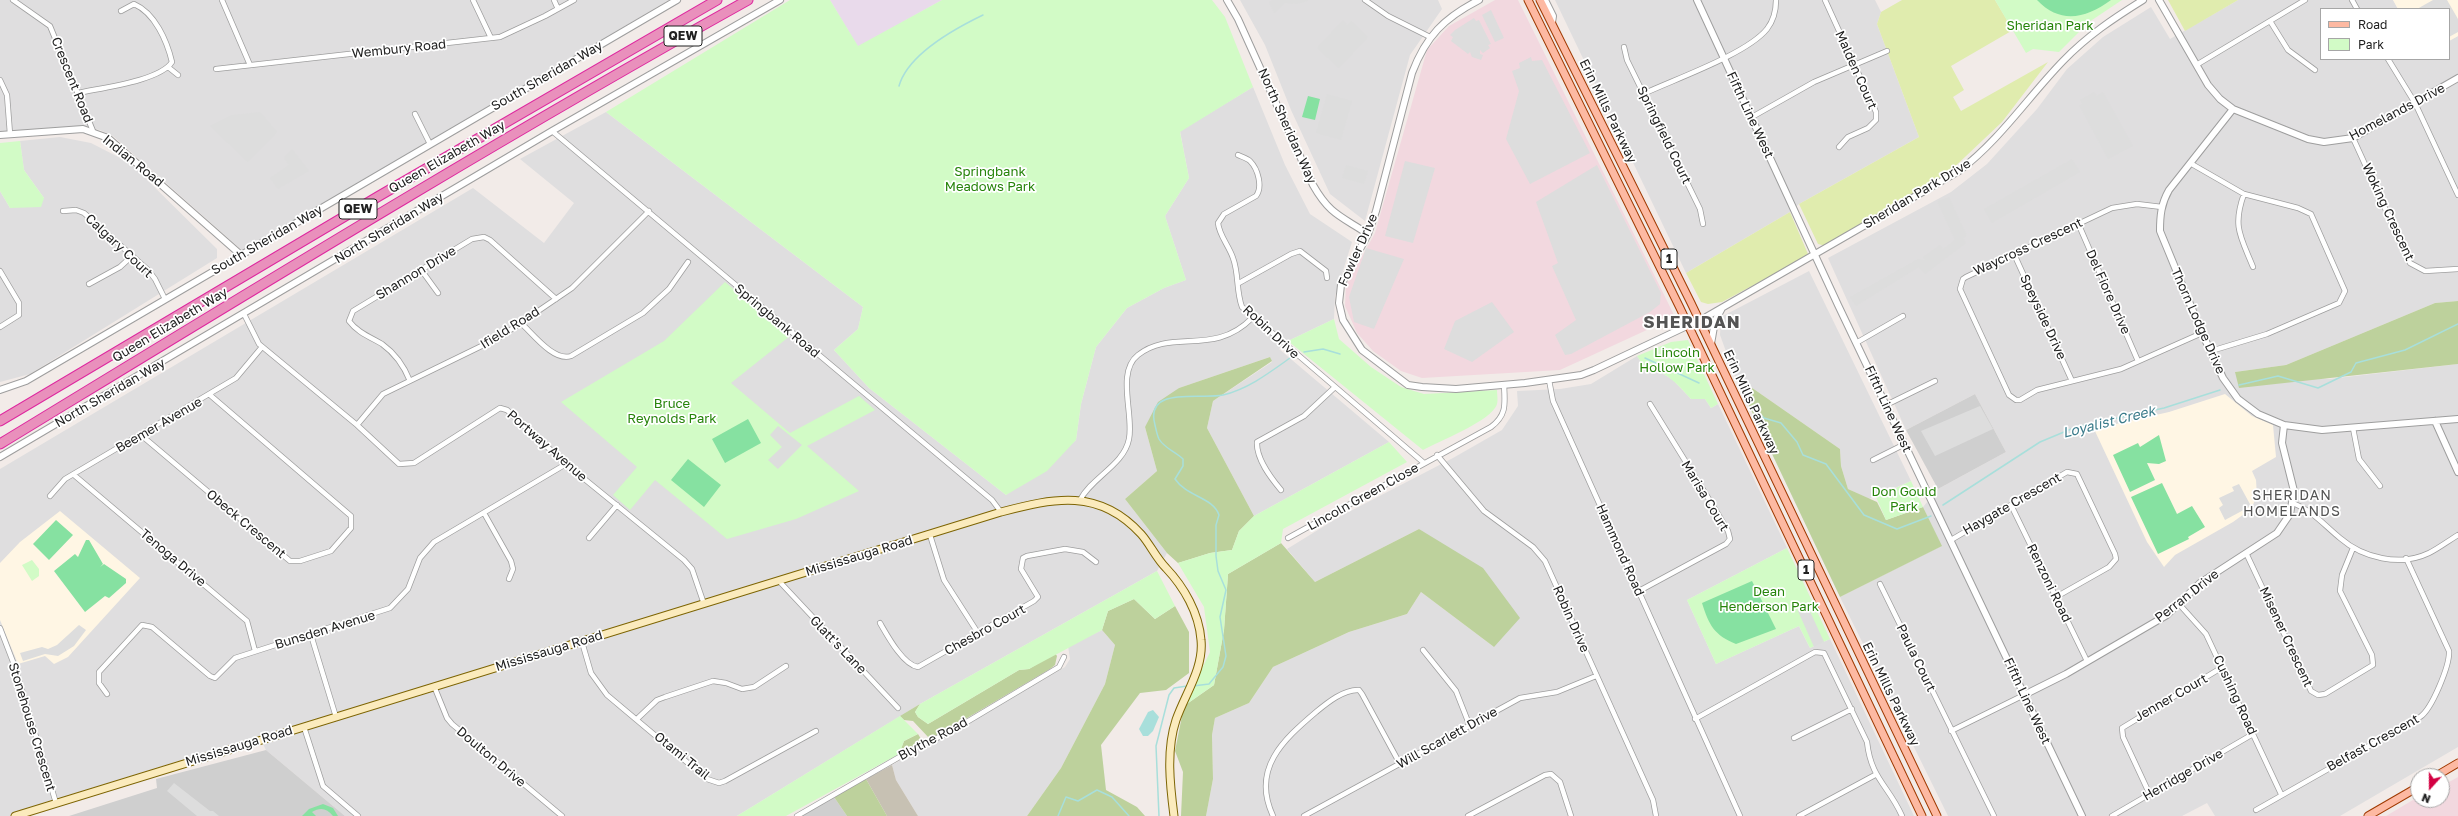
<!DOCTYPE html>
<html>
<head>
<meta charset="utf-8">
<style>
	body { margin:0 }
	#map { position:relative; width:2458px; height:816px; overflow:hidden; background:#f2ebe8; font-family:"Golos Text",sans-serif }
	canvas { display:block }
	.legend { position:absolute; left:2320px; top:8px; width:130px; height:52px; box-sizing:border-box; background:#fff; border:1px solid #a6a6a6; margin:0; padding:5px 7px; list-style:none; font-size:12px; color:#212121 }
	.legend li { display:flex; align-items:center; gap:8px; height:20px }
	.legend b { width:20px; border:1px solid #a6a6a6 }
	.north { position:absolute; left:2410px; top:768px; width:40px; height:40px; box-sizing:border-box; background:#fff; border:1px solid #a6a6a6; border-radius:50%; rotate:201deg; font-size:11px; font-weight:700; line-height:16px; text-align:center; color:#212121 }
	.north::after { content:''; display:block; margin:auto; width:14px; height:18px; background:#d30042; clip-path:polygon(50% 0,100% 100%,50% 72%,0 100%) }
</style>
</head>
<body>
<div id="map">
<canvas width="2458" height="816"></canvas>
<ul class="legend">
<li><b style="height:5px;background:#fdb9a2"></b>Road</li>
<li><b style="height:11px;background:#d2fbc6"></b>Park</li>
</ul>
<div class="north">N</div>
</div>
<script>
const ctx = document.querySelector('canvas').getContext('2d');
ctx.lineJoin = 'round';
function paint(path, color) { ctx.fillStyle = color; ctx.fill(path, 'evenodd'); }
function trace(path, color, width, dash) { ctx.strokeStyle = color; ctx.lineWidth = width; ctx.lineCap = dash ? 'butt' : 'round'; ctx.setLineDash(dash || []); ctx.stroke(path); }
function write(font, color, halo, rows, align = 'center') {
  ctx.font = font + ' "Golos Text",sans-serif'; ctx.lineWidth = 3.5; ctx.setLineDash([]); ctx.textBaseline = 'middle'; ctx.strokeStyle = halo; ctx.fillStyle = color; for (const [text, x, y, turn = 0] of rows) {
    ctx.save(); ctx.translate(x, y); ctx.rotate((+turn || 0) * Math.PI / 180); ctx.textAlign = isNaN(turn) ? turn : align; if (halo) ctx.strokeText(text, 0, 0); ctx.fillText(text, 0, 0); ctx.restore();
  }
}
const residential = new Path2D(`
	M0,0H669L245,253L113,136L100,130L79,127L0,132Z
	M1240,0H1438L1442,9L1410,55L1365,221L1330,194L1291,110L1265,45Z
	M1555,0H1875L1881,12L1877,24L1919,137L1799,204L1790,212L1686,273Z
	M2238,0H2393L2398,9H2321V59H2449V41L2458,36V301L2435,303L2286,365L2235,372L2329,379L2458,364V747L2340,816H2215L2207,803L2182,816H1948L1840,597L1941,546L1923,507L1938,489L2006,452L1975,394L1906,430L1828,258L1951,192L1987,164L2037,109L2067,69L2103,37L2151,7L2170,39Z
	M1253,87L1285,165L1310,214L1352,242L1335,296L1334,319L1288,341L1279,349L1389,442L1254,516L1207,428L1213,401L1272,362L1270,357L1179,388L1145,427L1157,471L1125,499L1167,553L1157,571L920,704L737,816H345L266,750L259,736L15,812L16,816H0V469L473,188L544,243L574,203L520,159L606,112L863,307L858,329L834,350L869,388L1006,495L1076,440L1081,404L1096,347L1127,308L1164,288L1186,280L1165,216L1189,178L1180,131Z
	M60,137L91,143L130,163L217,249V258L30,374L0,382V191L10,208L44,198L24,170L20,141Z
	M1809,271L1911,481L1869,499L1848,489L1841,466L1840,449L1735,376L1720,335L1721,317Z
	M1637,356L1646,369L1656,370L1672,379L1691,399H1705L1711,408L1718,404L1787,548L1687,600L1716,664L1799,626L1810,648L1830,639L1914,816H1206L1213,779L1212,735L1215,718L1249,703L1273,667L1349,632L1407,614L1421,592L1494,647L1419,529L1315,582L1287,549L1339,517L1453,458L1502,430L1518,406L1517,391L1560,389L1591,384Z
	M1102,630L1115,645L1105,684L1061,768L1027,816H918L896,780L892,765L1065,667L1070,659L1068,646Z`);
const commercial = new Path2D(`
	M1495,0H1518L1675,317L1560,370L1422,378L1401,371L1373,351L1357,333L1345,306L1346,285L1375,233L1427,50L1449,26Z
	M2458,777V816H2386L2418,797V800H2442V786Z`);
const industrial = new Path2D(`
	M830,0H942L858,47Z`);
const education = new Path2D(`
	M2393,0H2458V36L2449,41V9H2398Z
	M2225,394L2252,416L2273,425L2276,457L2252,471L2256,480L2257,496L2251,509L2233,522L2175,555L2164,567L2147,542L2094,429L2169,412Z
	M60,511L140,578L68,657L54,664L45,656L18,664L0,620V563L20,542Z`);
const religious = new Path2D(`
	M1975,394L2006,452L1938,489L1906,430Z
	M266,750L345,816H69L157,788L156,779Z
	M834,797L847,816H802Z`);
const construction = new Path2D(`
	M892,765L896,780L918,816H887L866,779Z`);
const grass = new Path2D(`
	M1902,0H1995L2013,30L1951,66L1964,90L1953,97L1961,111L2048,62L2002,122L1947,174L1826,246L1818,244L1799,204L1919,137L1877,24L1881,12Z
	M2168,0H2238L2185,31Z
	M1790,212L1808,254L1806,257L1722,302L1708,304L1701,302L1686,273Z`);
const forest = new Path2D(`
	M2458,301V364L2239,388L2235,372L2286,365L2435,303Z
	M1270,357L1272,361L1213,401L1207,428L1254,516L1239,531L1232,550L1210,553L1178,563L1167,553L1125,499L1157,471L1145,427L1158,402L1179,388Z
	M1735,376L1840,449L1841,466L1848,489L1877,502L1886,520L1923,507L1942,546L1840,597Z
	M1419,529L1483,568L1520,618L1494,647L1421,592L1407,614L1349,632L1273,667L1249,703L1215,718L1212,735L1213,779L1206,816H1181L1183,772L1175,751L1184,706L1214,685L1224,630L1228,574L1281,543L1315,582Z
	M1134,599L1155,619L1175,606L1189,632V673L1166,690L1140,693L1101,745L1106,790L1137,807L1145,816H1027L1061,768L1105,684L1115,645L1102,630L1108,611Z
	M1055,653L1057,656L1055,665L1050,669L935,737L929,738L913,721L904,720L900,716L920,704L915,712L918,717L928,724L1019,670L1029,669Z
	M918,734L921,739L917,744L899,754L904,741Z
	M866,779L887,816H847L834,797Z`);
const park = new Path2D(`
	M790,0H830L858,46L942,0H1212L1225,17L1253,87L1180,132L1189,178L1165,216L1186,280L1164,288L1127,308L1096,347L1081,404L1076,440L1047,471L1006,495L869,388L834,350L858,329L863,307L606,112Z
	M1995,0H2122L2089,22L2059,52L2033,49L2026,53Z
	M20,141L24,170L44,198L41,207L10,208L0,191V143Z
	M725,282L790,336L731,383L790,433L859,396L875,410L807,446L859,491L796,519L727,539L655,480L630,510L613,495L637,467L561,402L664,341Z
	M1334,319L1339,339L1371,367L1401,387L1424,394L1497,390C1497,396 1499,403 1495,408C1485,423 1440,441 1423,450L1288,341Z
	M1688,340L1718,404L1711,408L1705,399H1691C1678,385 1666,370 1646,369L1637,356L1671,342Z
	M1389,442L1407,462L1283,529L1281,543L1228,574L1224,630L1214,685L1184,706L1210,652L1204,607L1178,563L1210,553L1232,550L1239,531L1254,516Z
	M1911,481L1923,507L1886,520L1876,497Z
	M1787,548L1830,639L1810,648L1799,626L1716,664L1687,600Z
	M32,560L39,569V576L32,581L22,565Z
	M1157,571L1175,606L1155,619L1134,599L1108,611L1102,630L1029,669L1019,670L928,724L918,717L915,712L920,704Z
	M900,716L918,734L904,741L899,754L786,816H737Z`);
const pitch = new Path2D(`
	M2037,0H2111C2086,18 2061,25 2037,0Z
	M1308,96L1320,99L1315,120L1302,117Z
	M748,419L761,443L725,463L712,439Z
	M2159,435L2166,461L2159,464L2147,463L2155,480L2130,492L2113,455L2138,443L2140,447Z
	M688,459L721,485L704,507L671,480Z
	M2162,483L2177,514L2192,506L2205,527L2188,537L2189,539L2158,554L2131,497Z
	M56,520L73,535L49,560L33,544Z
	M86,540H89L103,564L100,567L104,564L126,579V583L109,598L105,596L85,612L54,571L75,554L78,557Z
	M1752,581L1776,629L1736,644C1714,635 1709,625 1702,603Z
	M323,804L333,808L338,816H333C327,808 320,807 312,812L316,816H302L309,809Z`);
const parking = new Path2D(`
	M1273,0H1308V1L1297,4L1285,3L1274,13L1269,2Z
	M2433,0H2447L2458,19V32L2449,37V9H2417Z
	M1491,10L1504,38L1495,42L1482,15Z
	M1474,18L1476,21L1479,20L1491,44L1488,45L1490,48L1483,53L1480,50V54L1483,55L1481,60L1472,57L1470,52L1468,54L1451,41L1453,37L1450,35L1455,30Z
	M1343,20L1347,25L1351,21L1368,37L1339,68L1317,48Z
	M1531,57L1532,61L1542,60L1590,153L1530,184L1506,139L1519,91L1512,71L1520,68L1519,63Z
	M2094,92L2097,96L2103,92L2133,146L2108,159L2079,105L2082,104L2080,100Z
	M1327,94L1352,101L1341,140L1316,133Z
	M260,112L277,132L248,162L210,126L232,115Z
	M292,149L309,171L278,189L270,178L289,165L284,158Z
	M2072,159L2080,172L1992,223L1984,209Z
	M1405,161L1435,168L1413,243L1385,236Z
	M1346,165L1368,171L1364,184L1342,178Z
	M1597,165L1661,293L1660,304L1650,312L1571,354L1565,355L1555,335L1576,320L1552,266L1558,263L1536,202Z
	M1949,197L1967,236L1963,238L1966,243L1925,274L1919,267L1856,306L1850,297L1918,259L1925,260L1923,257L1940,245L1943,249L1955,240L1937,201Z
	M1366,248L1404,259L1374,329L1354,322L1349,297Z
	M1492,302L1514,332L1472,362L1444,349L1455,321Z
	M1980,406L1993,429L1935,456L1921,431Z
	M778,426L802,445L778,469L768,460L782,447L770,435Z
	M2239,484L2251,506L2225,520L2219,508L2223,505L2219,498L2234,491L2232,487Z
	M1808,607L1824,642L1814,647L1798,611Z
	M79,625L86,630L74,646L58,656L45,654L23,661L20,653L42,647L48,649L57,645Z
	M174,783L210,811H213L219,816H197L167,791Z`);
const water = new Path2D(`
	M1153,710L1159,717L1153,731L1148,736H1143L1139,729L1148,712Z`);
const stream = new Path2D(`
	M899,86C908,54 954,29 983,15
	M1304,352L1323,349L1340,354
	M1645,358L1699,383
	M2239,385L2278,376L2318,388L2351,372L2356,363L2405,350L2458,324
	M1753,407L1764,418L1781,423L1797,442L1803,455L1826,464L1864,515L1897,529L1931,516
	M1943,505L2040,442L2076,427L2164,408L2220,390
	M1193,686L1209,684L1223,667L1226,656L1220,617L1226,590L1218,571L1216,556V525L1219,515C1213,497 1187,497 1175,479L1183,466V459C1176,452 1164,448 1159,439C1157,435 1156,429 1155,425C1144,385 1202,400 1223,395C1248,389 1269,373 1290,358
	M1058,816L1066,797L1078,801L1097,790L1112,797L1129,816
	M1159,816L1156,746L1169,695L1174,688L1187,686`);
const minor = new Path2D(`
	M13,0L50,26L93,131
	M222,0L250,65
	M473,0L491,38
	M554,0L558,9
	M1365,0L1388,16L1430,37
	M1825,0L1876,112V120L1868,128L1848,137L1839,147
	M2352,0L2357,9
	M2270,21L2288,50L2315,70
	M1624,47L1627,60L1700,209L1703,224
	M2388,59L2415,103L2458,195
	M2198,64L2305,0
	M168,67L178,75
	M216,69L500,37L545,16L574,0
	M0,80L7,95L10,134
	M78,93C100,88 160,81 172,62C167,41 155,13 134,4L121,11
	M1643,94C1675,79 1747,54 1767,29C1774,20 1776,10 1776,0
	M415,114L430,144
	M1752,117L1814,82L1887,51
	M552,131L992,500L1001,512
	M2353,138L2410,263L2425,271L2458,269
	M1238,155C1242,157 1247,158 1250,161C1258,169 1263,187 1256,196L1224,214L1218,223C1219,235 1229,246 1233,258C1239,274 1236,291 1242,307L1424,463
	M2190,163L2244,194L2298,208L2311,214L2345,291L2339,303L2267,334L2211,351
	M2244,194C2232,227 2241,237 2253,267
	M2162,207L2137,204L2112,208L1966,277L1963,279L1960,289L2009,395L2016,400H2020L2037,390L2121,369L2202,333
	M63,211L76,210L84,213L148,270L155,279L165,299
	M2078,223L2138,361
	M2014,254L2072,381
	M0,271L19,303V315L0,327
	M422,271L438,293
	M1239,283L1291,254L1300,251L1326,271L1327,278
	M89,284L120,267L132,256
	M244,314L259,344L357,425L399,464L414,463L500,408L507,410L566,464L684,560L692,569L704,604
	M521,323C533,334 554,362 571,356L643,313L669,289L688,262
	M1856,343L1903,316
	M1549,380L1553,401L1740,816
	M410,381C404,366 396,354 382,344C370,337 357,332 349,321L353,311L472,239L484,237L490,240L556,299
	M1886,405L1935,381
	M357,425L383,394L500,337L572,288L649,211
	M2353,428L2359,459L2380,486
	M141,435L290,561H300L331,551L351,528V516L210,395
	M1437,455L1484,511L1533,547L1545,561L1653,800L1656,816
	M1873,460L1905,444
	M74,475L247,621L255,651
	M1281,490C1271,478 1256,459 1257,442L1304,416L1335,387
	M50,496L65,479L236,378L262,347
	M1080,500C1092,477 1124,465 1129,439C1134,415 1116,372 1138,355C1172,328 1214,357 1252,318
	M2293,503C2313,511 2324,525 2340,538C2363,558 2400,567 2429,553C2439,548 2448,541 2458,535
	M2011,505L2087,661
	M484,513L511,561L513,569L509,579
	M930,535L944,580L978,633
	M589,538L617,505
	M1288,538L1491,427C1507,415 1505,404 1504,385
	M1951,540L2067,472L2077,474L2115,554L2116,559L2109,567L2056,597
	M2247,555L2311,691L2318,695L2325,694L2373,665L2372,655L2340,591L2342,575L2353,548
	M779,581L898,708
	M1880,584L1994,816
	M1639,591L1726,544L1730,539L1728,531L1715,509L1650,404
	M2179,604L2206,634L2281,794
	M880,623C887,635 903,665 918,667L1034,601L1038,597L1021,569L1023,558L1027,556L1065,549L1083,552L1096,562
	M0,628L15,667L56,803
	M311,635L336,717
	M582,642L591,673L607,695L707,779L719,783L725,781L816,731
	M1423,650L1456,691L1469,724
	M434,686L447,718L452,724L562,816
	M107,694L99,683V672L142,625L152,627L210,676L215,678L235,658L390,608L408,589L420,558L434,542L566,464
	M637,719L657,700L665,697L713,681L726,683L742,689L754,687L786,666
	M1695,719L1815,652L1824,653L1867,742C1871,779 1889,786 1902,816
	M304,727L323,786L358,816
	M1951,731L2024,695
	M1794,738L1852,709
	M2150,795L2123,737L2122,728L2221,668
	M2256,810L2420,717C2432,709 2450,665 2449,651L2406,558
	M797,816L915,748L950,732L1059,667L1064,657
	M1273,816C1251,769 1283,740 1316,712C1327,703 1344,689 1359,690L1362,694L1400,764
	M1304,816L1520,698L1557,692L1596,676
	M1468,816L1545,775L1551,774L1560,782L1571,816
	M1799,816L1875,775
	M2112,816L2253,734`);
const tertiary = new Path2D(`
	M1227,0L1238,19L1313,185C1330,215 1341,216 1368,234
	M1479,0C1444,18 1426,36 1412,73L1376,211L1368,234L1341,285L1339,303L1343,320L1362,350L1408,385L1422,387L1456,389L1525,383L1581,375L1594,370L1706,317L1959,171C2000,140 2028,97 2063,61C2087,36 2114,18 2143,0
	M1545,0L1553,16L1552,23
	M1697,0L1838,305L2082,816
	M2159,0L2208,85L2220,99L2233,109L2308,139L2324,142L2353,138L2458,78
	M2233,109L2169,190C2161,204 2160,216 2160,231L2202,333L2223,378L2238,399L2258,414L2284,425L2322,430L2458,419
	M0,135L83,129L108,138L241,255
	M1711,344L1715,321L1722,308
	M0,390L26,381L677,0
	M2435,421L2458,472
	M0,457L552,131L780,0
	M2024,695L2066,674L2167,615L2200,583L2277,533L2290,514L2294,491L2282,443L2284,425`);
const secondary = new Path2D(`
	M15,816L1001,512C1054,498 1099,488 1141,534C1150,544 1156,558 1166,568C1184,587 1199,613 1201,640C1204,668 1185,694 1176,720C1166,750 1170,785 1174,816`);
const primary = new Path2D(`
	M1528,0L1680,308L1922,816
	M1540,0L1691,303L1937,816
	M2436,776L2458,763
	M2368,816L2418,787`);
const motorway = new Path2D(`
	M0,421L379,196L717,0
	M0,444C248,293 495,141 748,0`);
const shields = [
	[683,36,38],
	[358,209,38],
	[1669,259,16],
	[1806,570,16]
];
const shieldNames = [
	["QEW",683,36],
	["QEW",358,209],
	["1",1669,259],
	["1",1806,570]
];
const parkNames = [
	["Sheridan Park",2050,26],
	["Springbank",990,172],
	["Meadows Park",990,187],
	["Lincoln",1677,353],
	["Hollow Park",1677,368],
	["Bruce",672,404],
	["Reynolds Park",672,419],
	["Don Gould",1904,492],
	["Park",1904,507],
	["Dean",1769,592],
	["Henderson Park",1769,607]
];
const streetNames = [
	["Wembury Road",399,49,-6],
	["Malden Court",1856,70,66],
	["South Sheridan Way",547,76,-30],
	["Crescent Road",72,80,68],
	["Erin Mills Parkway",1608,111,64],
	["Homelands Drive",2397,112,-28],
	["Fifth Line West",1750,115,65],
	["North Sheridan Way",1287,126,66],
	["Springfield Court",1664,135,64],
	["Queen Elizabeth Way",447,157,-30],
	["Indian Road",133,161,39],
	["Sheridan Park Drive",1917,194,-31],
	["Woking Crescent",2388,212,65],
	["North Sheridan Way",389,228,-31],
	["South Sheridan Way",267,240,-30],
	["Calgary Court",119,246,43],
	["Waycross Crescent",2028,247,-25],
	["Fowler Drive",1358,250,-66],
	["Shannon Drive",416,273,-31],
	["Del Fiore Drive",2108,292,66],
	["Speyside Drive",2043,317,65],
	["Springbank Road",777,321,40],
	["Thorn Lodge Drive",2198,321,66],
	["Queen Elizabeth Way",170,325,-31],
	["Ifield Road",510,328,-32],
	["Robin Drive",1271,332,43],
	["North Sheridan Way",110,393,-30],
	["Erin Mills Parkway",1751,402,65],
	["Fifth Line West",1888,409,65],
	["Beemer Avenue",159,425,-30],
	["Portway Avenue",547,446,41],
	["Marisa Court",1705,496,59],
	["Lincoln Green Close",1363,497,-29],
	["Haygate Crescent",2012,504,-30],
	["Obeck Crescent",246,524,40],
	["Hammond Road",1620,550,66],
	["Mississauga Road",859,556,-17],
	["Tenoga Drive",173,558,40],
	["Renzoni Road",2049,583,64],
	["Perran Drive",2187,596,-38],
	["Robin Drive",1571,619,66],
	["Bunsden Avenue",325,630,-17],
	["Chesbro Court",985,630,-29],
	["Misener Crescent",2286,637,65],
	["Glatt's Lane",838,645,46],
	["Mississauga Road",549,651,-17],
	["Paula Court",1916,658,64],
	["Erin Mills Parkway",1891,694,64],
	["Cushing Road",2235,695,65],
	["Jenner Court",2171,698,-30],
	["Fifth Line West",2027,701,65],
	["Stonehouse Crescent",32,727,73],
	["Will Scarlett Drive",1447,738,-29],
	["Blythe Road",933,739,-28],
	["Belfast Crescent",2373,743,-29],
	["Mississauga Road",239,746,-17],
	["Otami Trail",682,756,39],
	["Doulton Drive",491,757,40],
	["Herridge Drive",2183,775,-30]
];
const waterNames = [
	["Loyalist Creek",2109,422,-14]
];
const neighbourhoodNames = [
	["SHERIDAN",2292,496],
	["HOMELANDS",2292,512]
];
const districtNames = [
	["SHERIDAN",1692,323]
];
paint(residential, '#dfdedf');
paint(commercial, '#f2d8df');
paint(industrial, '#e9daeb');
paint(education, '#fff6e4');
paint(religious, '#cfcfcf');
paint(construction, '#c7c1b3');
paint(grass, '#e0ecae');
paint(forest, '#bdd19c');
paint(park, '#d2fbc6');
paint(pitch, '#86e1a1');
paint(parking, '#ddd');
paint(water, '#a8dfdb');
trace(stream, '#a8dfdb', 1.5);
trace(minor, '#9e9e9e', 6);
trace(tertiary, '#9e9e9e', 8);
trace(secondary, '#7d6403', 9);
trace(primary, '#9f3900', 9);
trace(motorway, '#de279f', 11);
trace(minor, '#fff', 4.5);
trace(tertiary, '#fff', 6);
trace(secondary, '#fbebbd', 7);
trace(primary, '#fdb9a2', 7);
trace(motorway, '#e990bc', 9);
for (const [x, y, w] of shields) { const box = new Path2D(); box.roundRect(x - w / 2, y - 10, w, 20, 3); ctx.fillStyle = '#fff'; ctx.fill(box); trace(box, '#212121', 1); }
write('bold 12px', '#212121', null, shieldNames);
write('13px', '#26840a', '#fff', parkNames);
write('13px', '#212121', '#fff', streetNames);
write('italic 14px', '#3c7c8b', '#fff', waterNames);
ctx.letterSpacing = '1px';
write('14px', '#545454', '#fff', neighbourhoodNames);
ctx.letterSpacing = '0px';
ctx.letterSpacing = '1px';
write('bold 17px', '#545454', '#fff', districtNames);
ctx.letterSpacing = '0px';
</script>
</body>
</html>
